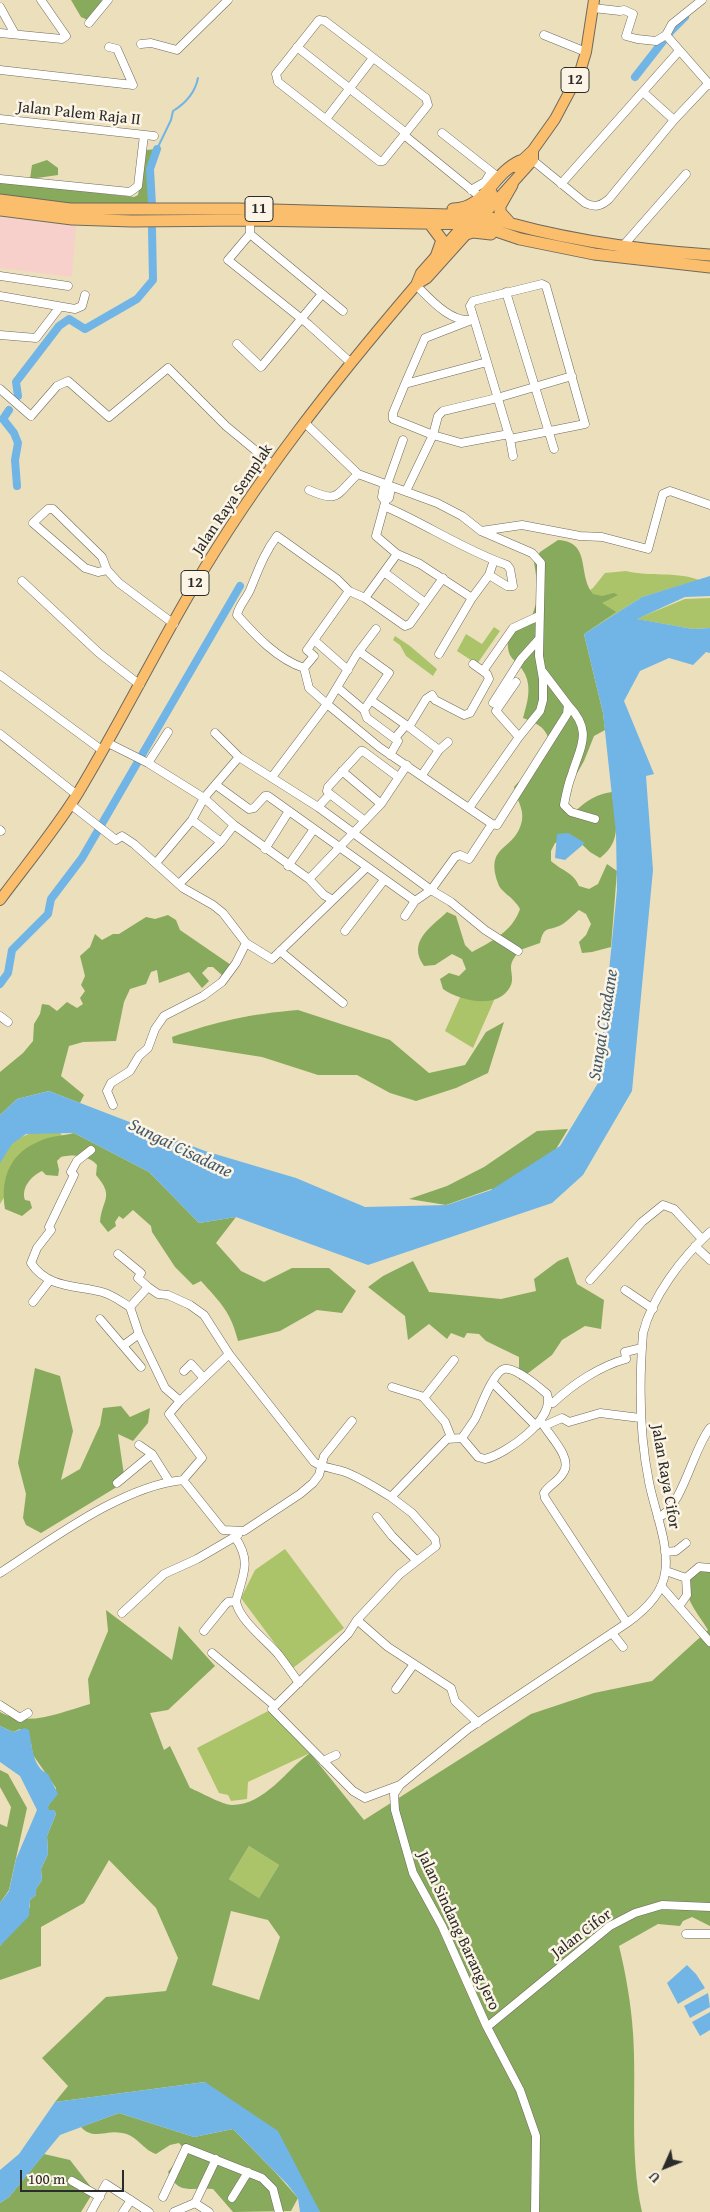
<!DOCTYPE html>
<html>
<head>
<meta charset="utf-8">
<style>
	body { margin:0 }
	#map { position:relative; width:710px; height:2212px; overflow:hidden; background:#ecdfbc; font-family:"Gentium Book Plus",serif }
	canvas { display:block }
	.north { position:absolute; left:640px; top:2142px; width:50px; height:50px; -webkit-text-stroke:4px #fcf5e5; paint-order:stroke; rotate:226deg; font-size:14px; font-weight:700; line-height:20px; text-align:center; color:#2b2b2b }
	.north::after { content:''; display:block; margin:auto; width:18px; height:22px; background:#2b2b2b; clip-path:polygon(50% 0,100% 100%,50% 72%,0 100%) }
	.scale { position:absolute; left:20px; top:2170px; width:104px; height:22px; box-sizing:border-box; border:2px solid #2b2b2b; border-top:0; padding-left:6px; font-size:15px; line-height:18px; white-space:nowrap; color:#2b2b2b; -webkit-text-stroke:4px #fcf5e5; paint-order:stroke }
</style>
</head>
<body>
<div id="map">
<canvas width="710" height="2212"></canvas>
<div class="north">U</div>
<div class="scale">100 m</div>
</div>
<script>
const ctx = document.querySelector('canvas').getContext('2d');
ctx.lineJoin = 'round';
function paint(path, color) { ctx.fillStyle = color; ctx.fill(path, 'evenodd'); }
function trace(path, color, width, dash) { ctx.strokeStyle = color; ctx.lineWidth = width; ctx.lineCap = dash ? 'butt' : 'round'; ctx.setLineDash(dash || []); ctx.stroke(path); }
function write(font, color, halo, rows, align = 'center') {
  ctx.font = font + ' "Gentium Book Plus",serif'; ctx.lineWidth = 5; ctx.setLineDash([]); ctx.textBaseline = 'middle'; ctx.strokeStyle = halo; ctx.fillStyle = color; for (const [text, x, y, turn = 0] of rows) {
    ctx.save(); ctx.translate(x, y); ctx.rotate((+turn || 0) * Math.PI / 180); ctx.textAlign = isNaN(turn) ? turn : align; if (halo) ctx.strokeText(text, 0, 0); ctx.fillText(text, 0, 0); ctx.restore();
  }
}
const built = new Path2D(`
	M0,217L76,226L72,277L0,268Z`);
const green = new Path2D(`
	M626,571C650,577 675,571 699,580L642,597L584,634L576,599L593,588L605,573Z
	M710,598V628L693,629L636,619L685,599Z
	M494,627L500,631L477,664L457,651L466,634L482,644Z
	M395,636L410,646L437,669L433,676L406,656L400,645L393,640Z
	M481,981L495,998L473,1048L445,1031L465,986Z
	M41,1129L59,1130L62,1136L33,1149L0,1204V1155L9,1142Z
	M285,1549L344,1628L293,1668L241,1598L255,1570Z
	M272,1709L310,1753L248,1782L247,1799L231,1801L228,1795L219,1793L197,1748Z
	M249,1846L279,1865L259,1898L229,1879Z`);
const forest = new Path2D(`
	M71,0H102L90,21L81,17Z
	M157,149L150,169L152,210L0,200V182L134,197L138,195L146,150Z
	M47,160L58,168V175L30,179L32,165Z
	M558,540C592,542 577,574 593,594L602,596L614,593L618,595L602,603L616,612L584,634L603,713L605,730L594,736L584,761L571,784L567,804L575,811C587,801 596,794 612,792C615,818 624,840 600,858L590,852L574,837L555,843L551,851V861C562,871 573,872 579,886L589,889L598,884L607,864L617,871L611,947L592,952L582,953L579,942L586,935L591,924L586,914L579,910C573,915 566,923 559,926C547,931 544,926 540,943L520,950C516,955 511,961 511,967C511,974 514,980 510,987C498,1010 460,1001 443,989L440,979L449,973L459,976L466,969L462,959L452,954L435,965L424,966C407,942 430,928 447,912L456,916L465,945L472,952C492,941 512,932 520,909C514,897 500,892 498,883C484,843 516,852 522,820C524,808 516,799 514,787C526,773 565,749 541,727C536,723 529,720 523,718C527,703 532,689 525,674C516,656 506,663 508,636L532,616L539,595L534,562L540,552Z
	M168,915L176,920L180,930L231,965L224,977L213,967H208L202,973L209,981L202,988L189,972L159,983L157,970L151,972L146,984L130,989L124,1002L116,1041L83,1042L69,1046L61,1076L84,1095L80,1103L49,1091L17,1099L0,1115V1072L23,1053L33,1041L34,1024L40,1014L42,1004L49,1005L57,1011L67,1002L77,1008L83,1004L80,998L85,991L81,985L85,976L80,956L90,947L95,934L102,940L113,934H119L146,917L155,919Z
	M298,1010L390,1040L429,1073L465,1065L486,1032L504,1022L488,1073L456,1088L416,1101L390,1093L357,1075H318L262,1057L173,1043L172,1037C218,1021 250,1014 298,1010Z
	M568,1129L556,1149L505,1194L491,1189L446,1205L409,1199L447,1186L484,1167L537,1131Z
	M74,1133L149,1172L199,1223L236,1217L216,1243L241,1271L264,1282L292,1268H329L356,1291L342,1313L317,1310L280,1331L238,1341C231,1312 220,1302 201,1281L193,1285L175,1267L152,1232L151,1226L133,1210L123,1219L119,1216L115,1222L116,1226L108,1232L100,1222C102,1199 115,1197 96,1175L97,1165C88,1155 73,1154 61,1157L57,1161L59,1170L58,1176L46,1175L42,1171C31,1176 21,1188 25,1200L30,1201L32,1208L22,1216L5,1209C0,1178 10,1153 40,1141C50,1136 63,1136 74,1133Z
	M568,1257L577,1284L604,1300L601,1329L585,1326L562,1340L552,1355L519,1380V1357L486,1341L479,1334L467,1333L464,1338L451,1333L447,1339L429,1324L408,1340L405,1316L368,1287L383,1276L413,1261L429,1292L501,1299L536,1291L534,1279L558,1261Z
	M35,1368L60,1376L73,1431L61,1480L80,1469L100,1425L103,1408L121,1406L130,1417L150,1408L148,1423L133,1441L118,1434L125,1482L41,1533L26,1525L23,1518L26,1494L18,1463Z
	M694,1570L710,1572V1926L692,1917L683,1921L680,1926L658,1924L619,1946C626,1975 631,2003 633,2033C637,2092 629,2154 642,2212H320L205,2082L55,2102L68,2086L42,2058L106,1997L166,1991L178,1958L156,1908L109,1860L84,1903L41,1927V1966L0,1980V1946L30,1907V1900L36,1895V1889L42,1880L41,1869L48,1854L47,1836L56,1814L54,1810H48V1806L53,1799L56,1788L33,1755L31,1743L20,1729L13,1732L0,1726V1712C29,1728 61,1712 90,1704L88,1679L108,1631L106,1610L172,1660L179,1626L215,1666L168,1710L150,1713L164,1750L170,1746L190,1788C200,1792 223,1805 232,1805C265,1805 286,1770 310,1753L364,1820L531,1714L594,1693L652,1681L708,1630C697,1611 676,1592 694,1570ZM249,1846L279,1865L259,1898L229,1879ZM231,1911L268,1920L280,1937L259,2000L212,1985Z
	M0,1770L8,1774L27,1808L9,1890L0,1903V1824L7,1827L11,1807L0,1787Z
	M119,2113L194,2137L233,2129L275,2172L298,2198L291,2211L233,2212L213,2189C193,2186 179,2197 168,2172L185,2150L179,2143L170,2145L156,2154C142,2149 137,2135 122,2133C106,2129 94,2141 81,2127Z
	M44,2154L70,2160L94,2191L81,2212H0V2203L9,2197Z`);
const water = new Path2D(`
	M710,576V596L685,597L637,619L693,629L710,628V653L706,652L693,665L669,658L640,671L624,701L654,774L646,776L653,870L632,1091L583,1175L552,1203L368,1265L236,1217L199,1223L149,1172L74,1133L26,1134L12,1144L0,1163V1115L17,1099L49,1091L205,1151L296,1178L365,1207L447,1205L491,1190L560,1146L598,1083L617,890L616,833L603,713L584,634L642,597Z
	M568,833L585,843L565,860L555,858L557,834Z
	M0,1726L13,1732L25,1728L29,1730C32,1745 32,1767 48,1774L58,1794L48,1806L49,1810H54L56,1814L47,1836L48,1854L41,1869L42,1880L36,1889V1895L30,1900L29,1916L0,1946V1903L9,1891L16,1859L37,1810L20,1776L0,1762Z
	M687,1965L696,1974L705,1988L678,2004L667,1983Z
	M708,1993L710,2007L690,2018L684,2006Z
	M710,2012V2030L700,2036L692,2022Z
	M205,2082L278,2131L320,2212H300L298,2198L287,2184L233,2129L194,2137L119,2113L60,2135L9,2197L0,2203V2170L19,2154L55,2102Z`);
const stream = new Path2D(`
	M157,149L171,120L173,111C186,103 195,93 198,78`);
const canal = new Path2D(`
	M635,77L671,31L685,17
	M152,205L150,169L157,149
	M18,396L16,382L59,326L69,319L85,329L137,299L153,280L152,229
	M9,410L3,419L14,433L18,443L15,460L17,486
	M0,984L8,973L12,950L48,914L51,899L82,858L240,586`);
const minor = new Path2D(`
	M0,7L15,34
	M593,8L620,11L624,10L633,14L626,36L637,39L656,41L666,35L672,24L702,0
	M89,23L108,0
	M0,33L62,39L66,36L41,0
	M544,35L586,52
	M666,35L710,85
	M141,44L151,43L177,50L228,0
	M297,47L406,133
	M0,70L133,85L117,49L109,47
	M643,92L674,120
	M0,119L154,136
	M326,119L373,58
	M442,133L498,177
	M404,135L428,105L426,98L325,21L319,20L276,74L278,82L379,161H383L404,135L484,200
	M530,158L585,203C595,208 601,206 609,199L674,120L708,84
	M0,179L130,192L138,186L144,135
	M561,184L679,51
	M471,190L485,182L491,172
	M250,220V234L228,260L308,324L350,362
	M250,234L343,311
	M622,247L686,174
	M0,276L68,286
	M416,285C429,298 453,326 474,319L487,362L405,384L393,413V419L433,435L438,416L443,411L497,398L572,376
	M506,292L554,449
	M0,296L75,309L82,306L85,295
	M474,319L470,306L473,301L542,284L546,286L585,424L510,439L487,362
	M0,335L36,338L59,308
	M237,344L261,367L322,294
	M405,384L425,338L469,321
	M0,389L31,416L57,386L68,381L109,417L168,368L226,426L273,465
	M304,422L358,474L437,503L462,516L481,531L532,553L541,563L539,656L543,679V700L540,711L519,737L469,808
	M510,439L513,456
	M384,485L382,497L385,501L389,498L391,488
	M387,485L403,440
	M309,490C340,504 336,494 358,474
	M406,491L433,435L461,443L509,434
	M385,503L376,536L397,554L420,564L472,598
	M384,506C426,524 464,550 507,565L510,569L513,586H507L489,575L494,560
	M481,531L522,525L580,536L602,537L648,549L663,494L670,491L710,505
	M107,570L102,557L53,509H48L33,523L85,568L98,572L107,570L119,583L174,624
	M384,572L424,602
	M22,581L99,653L140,685
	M365,598L397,554
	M376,629L357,654L327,704L309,688L304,668C277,659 256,636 237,615C239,605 246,599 250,590C258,571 264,553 277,536L337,579L349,591L365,598L405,626L410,624L443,578
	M314,640L348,670
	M360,652L389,673L364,710L367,718L398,741L390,755
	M439,654L472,598L489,575
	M304,668L314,656L307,650L349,591
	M483,671L513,628L539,616
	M0,675L103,751
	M516,682L496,711L519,737
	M338,688L364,710
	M372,701L406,725
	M493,703L521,659L539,639
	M568,705C593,731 581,745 572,774C568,784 566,794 564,805L571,812L595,819
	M409,727L426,699L432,695L435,700L464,715L470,713L489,679L487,674L473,664
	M409,727L439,750
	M215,733L239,757L318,807L431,890L451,902L485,930L518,951
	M0,734L77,795
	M395,738L406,725L409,727
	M108,743L148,763L204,798L234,825L309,879L324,895L331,899
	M148,763L168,732
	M342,771L381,804
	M422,775L439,750L448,742
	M272,777L327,704L379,747L492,824L497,825L567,714L568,705L543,672
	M216,785L249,809L254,808L265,796H268L415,901
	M330,794L365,821
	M70,804L116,840L122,836L134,844L183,888L213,905L223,913L246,943L272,959L367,867
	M318,807L330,794L327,791L328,787L361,751H363L398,777
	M192,820L221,842L234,825
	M0,830L1,831
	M265,849L289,811
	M156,863L192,820L204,798L239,757
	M288,866L314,829
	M309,879L381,804L407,765
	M179,884L221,842
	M405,916L415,901L431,890L455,857L460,855L469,859L492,824
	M345,931L384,880
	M280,951L343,1003
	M0,1016L8,1022
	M113,1105L107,1091L111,1083L130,1071L139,1056L148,1048L155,1029L164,1016L203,996L222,982L236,963L246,943
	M91,1150L77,1161L71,1172L74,1175L49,1227L51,1230L37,1248L31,1263C48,1289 77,1285 102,1292C113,1295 120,1301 130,1307
	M695,1246L710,1260
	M118,1254L141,1273L138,1278L148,1287
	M590,1280L642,1222L663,1205L674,1209L702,1239
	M625,1290L653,1309
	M33,1302L50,1280
	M100,1319L141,1367
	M139,1334L130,1307L148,1287L158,1294L168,1295L190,1305L204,1315L229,1354L314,1462C323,1468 334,1468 345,1472C361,1478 376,1488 391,1497L447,1439L462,1438L478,1457L485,1459C506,1454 556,1419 547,1394C539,1387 514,1366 504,1369C493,1372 480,1409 475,1419C471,1425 466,1432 462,1438
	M124,1345L139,1334L165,1388L180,1401L229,1354
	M184,1371L191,1364L203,1377
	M493,1383L536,1426
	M392,1387L424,1397
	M180,1401L169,1414L202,1458L183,1480
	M548,1403H553C573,1384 600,1366 626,1359L625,1352L642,1348
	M541,1421C548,1435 574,1458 563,1473C559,1481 549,1485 544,1493L545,1498L627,1623
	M544,1426L562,1418L569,1422L600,1413L640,1418
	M451,1437L445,1422L424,1398L454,1360
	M139,1445L152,1454L169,1481
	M117,1483L152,1454
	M391,1497L412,1513L435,1539L436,1546L400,1574L357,1620L348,1634L272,1709L353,1791L365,1798L400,1785L468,1729L627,1623C644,1611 662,1595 665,1573C670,1546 654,1509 649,1482C639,1433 639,1383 643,1333C652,1297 682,1257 710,1232
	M377,1517L392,1536L416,1560
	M658,1518C683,1506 692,1451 710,1428
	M235,1537C252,1562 243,1574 236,1601C238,1619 266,1640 278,1654C285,1663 292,1673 299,1683
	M665,1552L676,1551L686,1543
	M666,1571L686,1578L699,1567L710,1568
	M0,1573C51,1540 122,1486 183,1480L223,1530L244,1531L300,1494L313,1483L319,1475L324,1456L352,1421
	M661,1586L710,1642
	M680,1605L687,1595L686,1578
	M122,1613L164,1574L197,1559L238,1535
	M357,1620L388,1647L451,1688L455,1701L478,1723
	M204,1631L225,1605L228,1602L236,1601
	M612,1633L623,1647
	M212,1653L275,1706
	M396,1689L414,1664
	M0,1705L20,1718L28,1713
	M323,1761L336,1755
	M400,1785L394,1794L395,1810L413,1873L442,1926L487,2027L520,2090L536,2136L535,2212
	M686,1934H710
	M487,2027L610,1926L635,1913L662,1905L710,1907
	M72,2181L100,2197
	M163,2197L186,2148L262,2178L273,2189L279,2212
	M232,2198L248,2172
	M195,2203L216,2159
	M91,2212L106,2184L149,2212
	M123,2212L131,2200
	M174,2212L195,2203L209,2212`);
const major = new Path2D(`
	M515,167L533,150L555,119L580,72L586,52L594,0
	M417,284L427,278L533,160V150
	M0,900C26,865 55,830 78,793C119,725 154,654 194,586C257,478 335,380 416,285L421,273L492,193`);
const highway = new Path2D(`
	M0,200L70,209H238L484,216C558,239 633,250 710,255
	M453,209C485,209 492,174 520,161
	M0,210L72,219L132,221L250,220L476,224L520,239L594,254L710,267
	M510,223L500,212V206L512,185
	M430,224L442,240L436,257
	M466,234L473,232L491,234`);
const shields = [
	[575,80,28],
	[259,209,28],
	[195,583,28]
];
const shieldNames = [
	["12",575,80],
	["11",259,209],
	["12",195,583]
];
const streetNames = [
	["Jalan Palem Raja II",79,114,6],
	["Jalan Raya Semplak",233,500,-56],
	["Jalan Raya Cifor",665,1477,80],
	["Jalan Sindang Barang Jero",458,1931,65],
	["Jalan Cifor",582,1934,-37]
];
const waterNames = [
	["Sungai Cisadane",604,1025,-81],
	["Sungai Cisadane",180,1149,26]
];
paint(built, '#f7d0cb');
paint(green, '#abc469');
paint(forest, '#88aa5d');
paint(water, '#71b5e7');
trace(stream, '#71b5e7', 2);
trace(canal, '#71b5e7', 8);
trace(minor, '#6f6a5e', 9);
trace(major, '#6f6a5e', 12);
trace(highway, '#6f6a5e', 13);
trace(minor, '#fff', 8);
trace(major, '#fabe6d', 10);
trace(highway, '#fabe6d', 11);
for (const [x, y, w] of shields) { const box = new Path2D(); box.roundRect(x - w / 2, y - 12.5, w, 25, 4); ctx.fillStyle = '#fcf5e5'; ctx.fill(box); trace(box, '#2b2b2b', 1); }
write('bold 15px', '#2b2b2b', null, shieldNames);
write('16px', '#2b2b2b', '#fcf5e5', streetNames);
write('italic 18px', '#445b6d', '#fcf5e5', waterNames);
</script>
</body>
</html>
